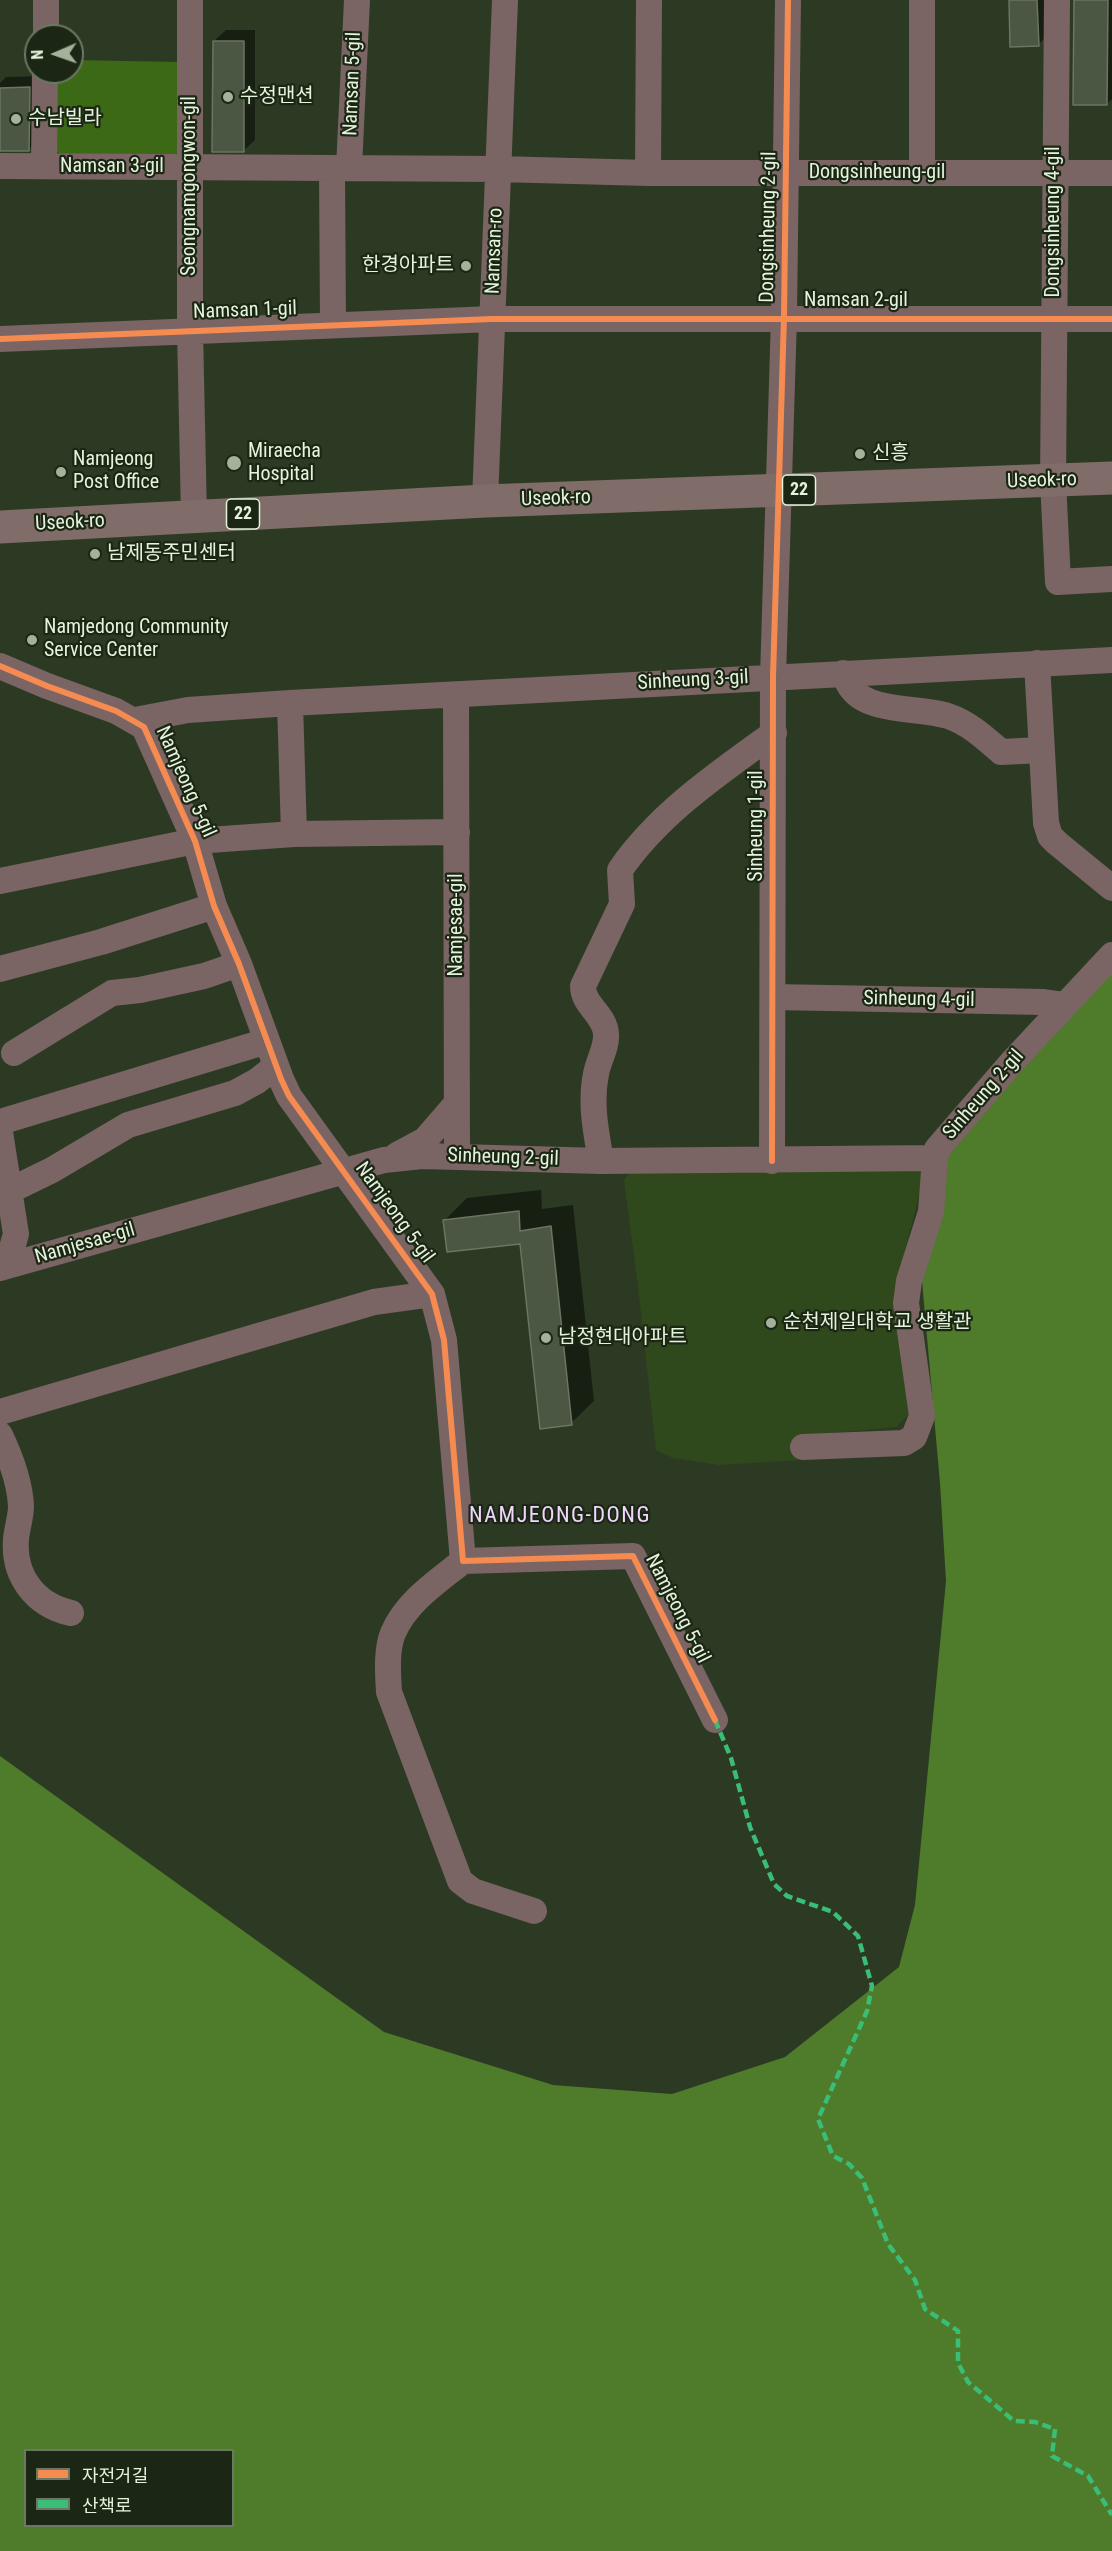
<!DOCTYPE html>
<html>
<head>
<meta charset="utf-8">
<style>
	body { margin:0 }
	#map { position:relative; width:1112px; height:2551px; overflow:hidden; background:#2c3a23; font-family:"Roboto Condensed","Noto Sans KR",sans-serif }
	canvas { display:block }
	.legend { position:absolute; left:24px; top:2449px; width:210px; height:78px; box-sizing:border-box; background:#1b2614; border:2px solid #6b7864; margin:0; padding:8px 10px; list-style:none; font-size:18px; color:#e4f3db }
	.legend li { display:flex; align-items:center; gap:12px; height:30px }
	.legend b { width:30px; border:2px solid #6b7864 }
	.north { position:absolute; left:24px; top:24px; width:60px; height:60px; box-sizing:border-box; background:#1b2614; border:2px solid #6b7864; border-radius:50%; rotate:268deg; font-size:16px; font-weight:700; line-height:24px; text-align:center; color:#e4f3db }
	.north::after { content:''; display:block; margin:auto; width:21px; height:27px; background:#a4b29b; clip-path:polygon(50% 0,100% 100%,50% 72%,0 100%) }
</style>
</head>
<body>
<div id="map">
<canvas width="1112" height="2551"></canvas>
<ul class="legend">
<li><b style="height:8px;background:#f68b52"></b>자전거길</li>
<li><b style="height:8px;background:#3abd76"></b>산책로</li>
</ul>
<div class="north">N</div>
</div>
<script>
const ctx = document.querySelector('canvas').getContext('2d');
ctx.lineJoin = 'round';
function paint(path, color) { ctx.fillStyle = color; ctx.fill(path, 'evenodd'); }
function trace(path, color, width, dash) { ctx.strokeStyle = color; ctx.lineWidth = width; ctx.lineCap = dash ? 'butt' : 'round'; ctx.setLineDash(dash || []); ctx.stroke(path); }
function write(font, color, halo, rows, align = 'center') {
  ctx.font = font + ' "Roboto Condensed","Noto Sans KR",sans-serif'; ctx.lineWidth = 4.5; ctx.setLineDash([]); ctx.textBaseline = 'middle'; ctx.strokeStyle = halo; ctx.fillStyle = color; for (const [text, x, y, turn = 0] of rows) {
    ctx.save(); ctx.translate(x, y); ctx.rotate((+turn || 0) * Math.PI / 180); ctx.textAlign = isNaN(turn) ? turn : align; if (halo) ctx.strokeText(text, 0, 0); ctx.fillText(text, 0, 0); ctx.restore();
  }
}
const built = new Path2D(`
	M910,1164L923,1171L922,1184L902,1262L912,1411L896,1427L797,1436L799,1460L719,1465L673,1458L656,1450L638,1286L624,1180L631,1171Z`);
const green = new Path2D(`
	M72,60L180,62V151L167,161L64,158L54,149V72H72Z`);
const forest = new Path2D(`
	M1112,969V2551H0V1756L384,2032L553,2085L672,2094L785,2057L899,1967L915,1905L946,1581L940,1483L922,1281L945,1155ZM26,2450H232V2526H26Z`);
const shadow = new Path2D(`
	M1011,0H1060V22L1038,45Z
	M1075,0H1112V99L1107,104Z
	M226,30H255V140L243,151L214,41Z
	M41,76L40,138L29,149H0V83L6,77Z
	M541,1190L542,1209L573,1205L594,1401L571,1423L521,1242L445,1220L467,1198Z`);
const building = new Path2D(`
	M1009,0H1037L1039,46L1010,47Z
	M1074,0H1108L1107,105H1073Z
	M213,41H244V152H212Z
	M30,87L29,151H0V88Z
	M519,1211L520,1231L551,1226L572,1425L540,1429L520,1244L447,1252L443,1220Z`);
const minor = new Path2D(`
	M190,0V329L194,517
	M922,0V173
	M1057,0L1053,481L1058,582L1112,579
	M46,36V0
	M0,166L498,169L648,173H1112
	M44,166L45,72
	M349,168L357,0
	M332,169L333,324
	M648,173L649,0
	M0,339L492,319H1112
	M485,501L505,0
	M1037,663L1046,823L1050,836L1057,843L1112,888
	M0,666L47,686L116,711L144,727L195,841L214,906L239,964L281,1079L289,1096L432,1294L444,1340L463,1561L633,1556L715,1720
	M843,673C846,678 848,684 852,689C870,713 921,707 948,716C969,723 985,738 1001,752L1041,750
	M456,695L457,1156
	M290,703L294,834
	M135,720L188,710L290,703L1112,660
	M0,881L195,841L294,834L457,832
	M0,969L101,942L214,906
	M773,997L1044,1002L1065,1005
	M14,1053L112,993L140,990L204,976L239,964
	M0,1122L267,1041
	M0,1132L16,1234L7,1266
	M397,1155L425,1140L457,1103
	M601,1161C596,1132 590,1103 596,1074C598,1061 607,1048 606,1034C605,1014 583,1006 583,986L622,904L620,870C659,813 719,773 774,733
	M772,1161L773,677L784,317L788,0
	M11,1190L52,1170L128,1125L235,1093L257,1081L276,1066
	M0,1268L384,1160L422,1156L601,1161L935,1158
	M0,1412L374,1302L432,1294
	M0,1435C10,1456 20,1483 21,1506C21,1517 17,1528 16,1539C13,1576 35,1605 71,1613
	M803,1447L904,1443L914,1437L922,1416L906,1303L909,1281L931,1212L935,1158L937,1149L1013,1061L1112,955
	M463,1561C438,1581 406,1602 393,1633C386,1650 388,1674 389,1692L460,1881L473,1891L534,1911`);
const major = new Path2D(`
	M0,527L485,501L1112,478`);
const quiet = new Path2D(`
	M715,1720L731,1758L750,1827L774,1884L787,1896L833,1912L858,1936L872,1986L867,2011L818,2119L833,2156L849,2164L862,2178L888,2244L915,2280L925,2309L958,2331V2363L968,2382L1014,2421L1035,2422L1055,2429L1052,2456L1088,2476L1112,2515`);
const cycleway = new Path2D(`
	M0,339L492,319H1112
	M0,666L47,686L116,711L144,727L195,841L214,906L239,964L281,1079L289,1096L432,1294L444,1340L463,1561L633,1556L715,1720
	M772,1161L773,677L784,317L788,0`);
const markers = [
	[228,97,6,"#a4b29b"],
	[16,119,6,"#a4b29b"],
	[466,266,6,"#a4b29b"],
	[860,454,6,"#a4b29b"],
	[234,463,8,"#a4b29b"],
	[61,472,6,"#a4b29b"],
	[95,554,6,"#a4b29b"],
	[32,640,6,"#a4b29b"],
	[771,1323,6,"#a4b29b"],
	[546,1338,6,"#a4b29b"]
];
const shields = [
	[799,490,33],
	[243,514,33]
];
const shieldNames = [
	["22",799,490],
	["22",243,514]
];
const streetNames = [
	["Namsan 5-gil",353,84,-88],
	["Namsan 3-gil",112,167],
	["Dongsinheung-gil",877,173],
	["Seongnamgongwon-gil",190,186,-90],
	["Dongsinheung 4-gil",1054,222,-90],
	["Dongsinheung 2-gil",769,227,-89],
	["Namsan-ro",495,251,-88],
	["Namsan 2-gil",856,301],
	["Namsan 1-gil",245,311,-2],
	["Useok-ro",1042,481,-2],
	["Useok-ro",556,499,-2],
	["Useok-ro",70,523,-3],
	["Sinheung 3-gil",693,681,-3],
	["Namjeong 5-gil",185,782,66],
	["Sinheung 1-gil",757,826,-90],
	["Namjesae-gil",457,925,-90],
	["Sinheung 4-gil",919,1000,1],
	["Sinheung 2-gil",984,1095,-49],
	["Sinheung 2-gil",503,1158,2],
	["Namjeong 5-gil",394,1213,54],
	["Namjesae-gil",85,1244,-16],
	["Namjeong 5-gil",677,1609,63]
];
const poiNames = [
	["수정맨션",240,97],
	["수남빌라",28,119],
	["한경아파트",454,266,"right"],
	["Miraecha",248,452],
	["Hospital",248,475],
	["신흥",872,454],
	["Namjeong",73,460],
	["Post Office",73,483],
	["남제동주민센터",107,554],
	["Namjedong Community",44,628],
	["Service Center",44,651],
	["순천제일대학교 생활관",783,1323],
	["남정현대아파트",558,1338]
];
const quarterNames = [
	["NAMJEONG-DONG",560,1516]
];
paint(built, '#2f491c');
paint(green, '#3c6915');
paint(forest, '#4e7c2a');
paint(shadow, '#0007');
paint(building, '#4b5643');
trace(building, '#6a7562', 1.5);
trace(minor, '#7a6464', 26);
trace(major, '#806d69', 33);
trace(quiet, '#3abd76', 4.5, [9, 4.5]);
trace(cycleway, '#f68b52', 6);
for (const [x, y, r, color] of markers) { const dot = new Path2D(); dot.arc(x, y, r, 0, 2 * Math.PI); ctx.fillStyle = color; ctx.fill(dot); trace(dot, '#1b2614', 2); }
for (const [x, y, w] of shields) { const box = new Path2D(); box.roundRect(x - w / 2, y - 15, w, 30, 4.5); ctx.fillStyle = '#1b2614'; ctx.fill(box); trace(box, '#e4f3db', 1.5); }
write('bold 18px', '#e4f3db', null, shieldNames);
write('20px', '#e4f3db', '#1b2614', streetNames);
write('20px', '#e4f3db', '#1b2614', poiNames, 'left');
ctx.letterSpacing = '1.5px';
write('22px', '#f1d7fe', '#1b2614', quarterNames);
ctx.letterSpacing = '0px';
</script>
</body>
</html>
